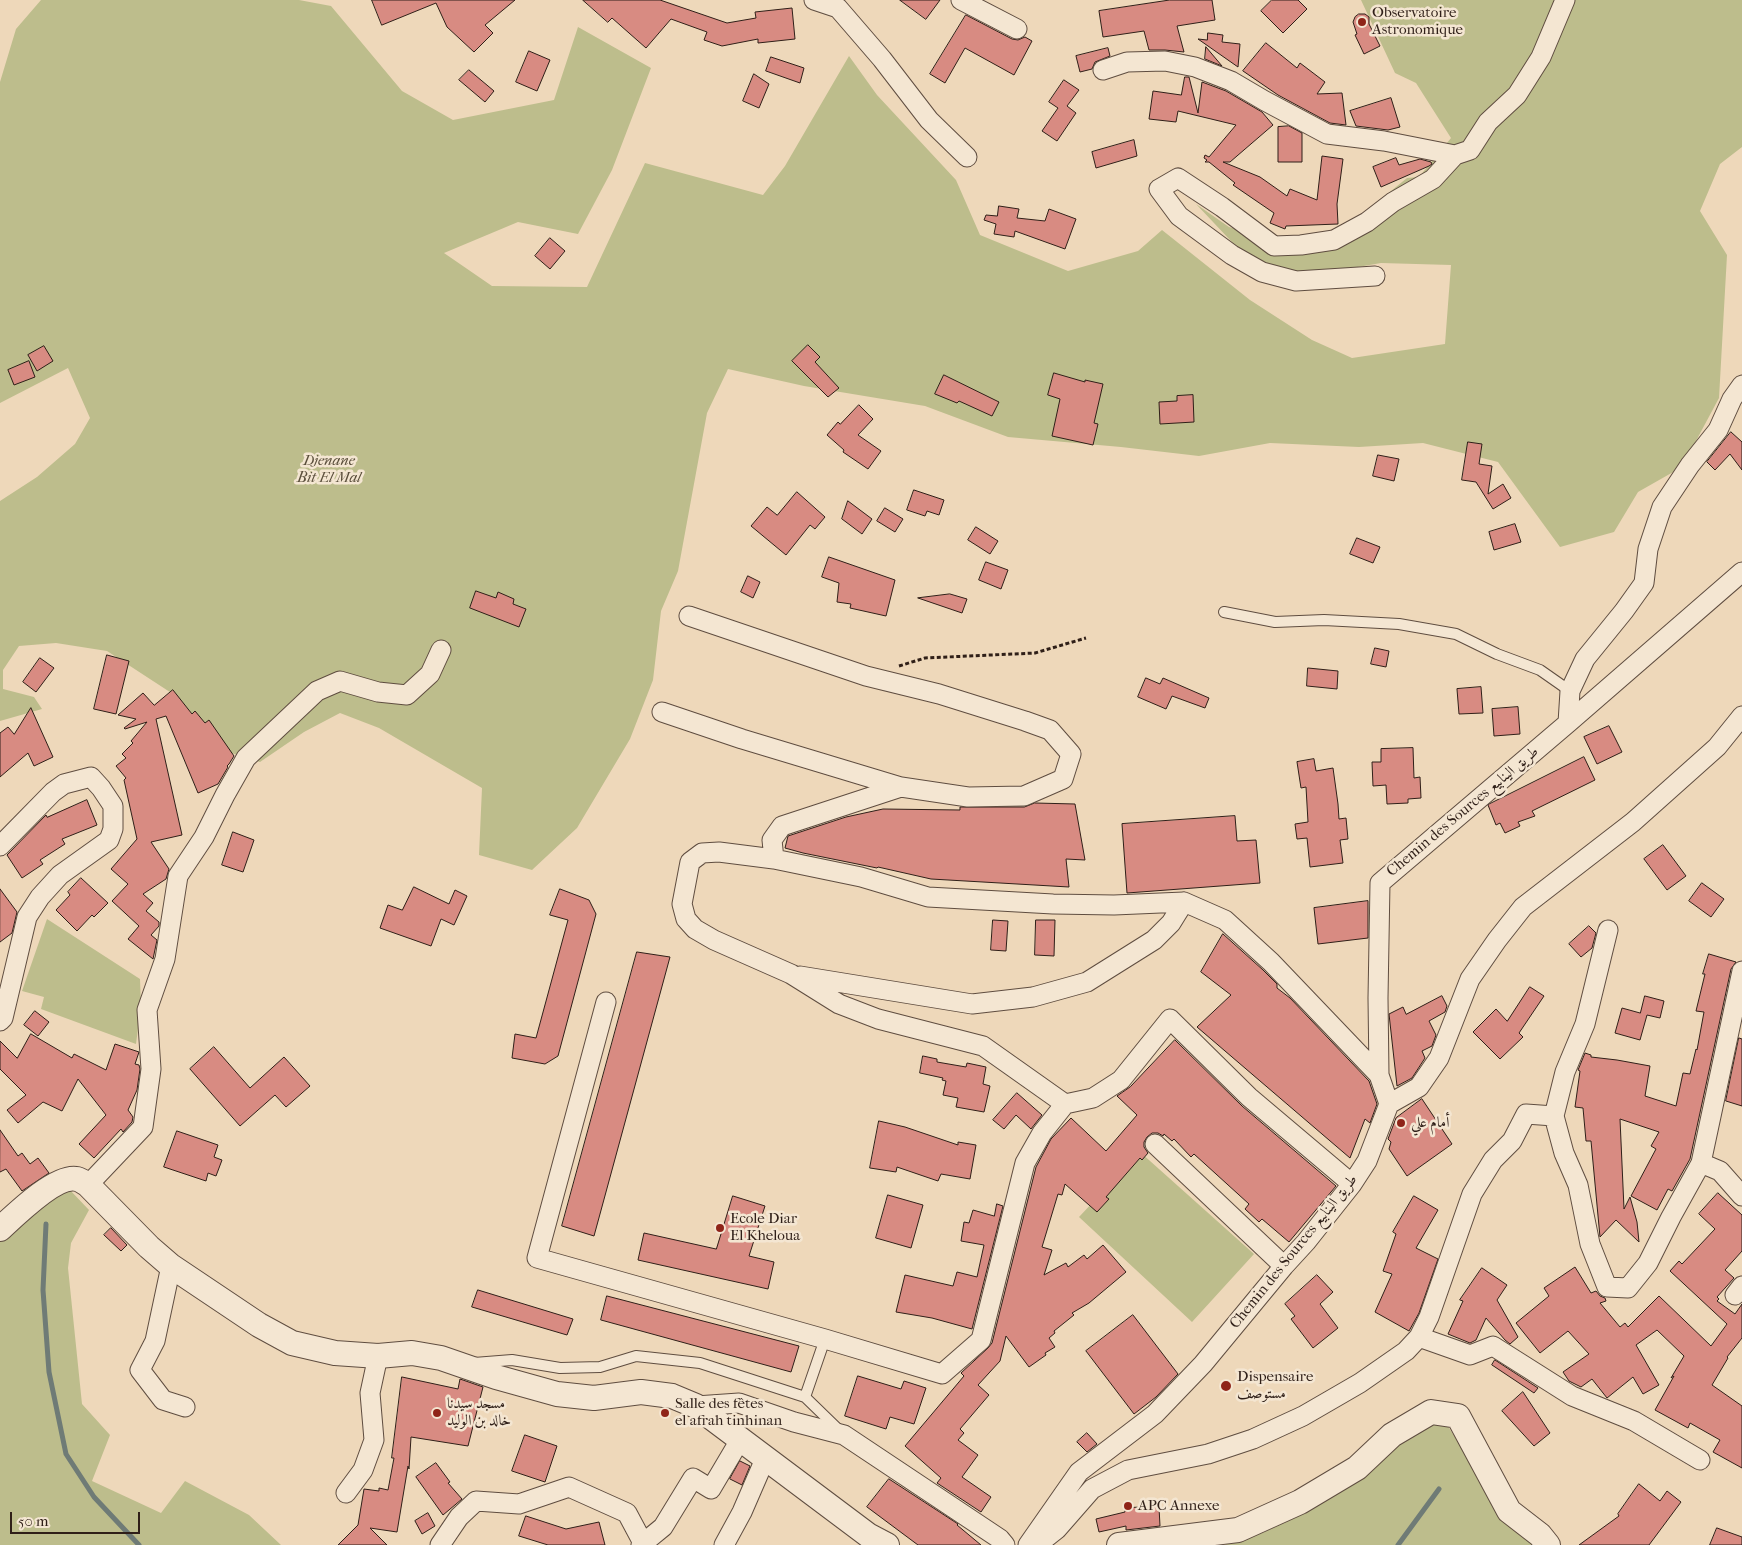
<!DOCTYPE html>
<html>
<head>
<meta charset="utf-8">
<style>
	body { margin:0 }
	#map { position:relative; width:1742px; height:1545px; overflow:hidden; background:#eed8ba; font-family:"IM FELL French Canon",serif }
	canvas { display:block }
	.scale { position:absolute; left:10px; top:1512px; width:130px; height:22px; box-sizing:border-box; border:2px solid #2f1f18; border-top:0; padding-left:6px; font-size:15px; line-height:18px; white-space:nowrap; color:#2f1f18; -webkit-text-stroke:4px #f4e6d2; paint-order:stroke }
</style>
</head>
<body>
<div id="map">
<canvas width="1742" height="1545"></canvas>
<div class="scale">50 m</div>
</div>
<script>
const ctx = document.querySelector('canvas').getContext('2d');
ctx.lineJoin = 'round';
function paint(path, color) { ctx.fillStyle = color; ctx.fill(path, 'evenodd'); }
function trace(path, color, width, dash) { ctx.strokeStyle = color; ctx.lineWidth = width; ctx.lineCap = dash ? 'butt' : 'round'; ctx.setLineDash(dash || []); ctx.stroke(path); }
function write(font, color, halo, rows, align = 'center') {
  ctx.font = font + ' "IM FELL French Canon",Amiri,serif'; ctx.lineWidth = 5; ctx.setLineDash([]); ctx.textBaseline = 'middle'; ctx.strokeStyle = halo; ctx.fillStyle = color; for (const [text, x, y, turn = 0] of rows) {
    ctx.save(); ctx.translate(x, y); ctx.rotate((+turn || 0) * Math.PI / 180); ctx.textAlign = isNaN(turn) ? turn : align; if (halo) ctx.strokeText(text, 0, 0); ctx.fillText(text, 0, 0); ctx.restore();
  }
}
const green = new Path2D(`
	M41,0H299L331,6L402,91L453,120L554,100L578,27L651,68L612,170L578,234L518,222L444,253L492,286L587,287L645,163L763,195L785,166L849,56L877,95L956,180L980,235L1068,271L1138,251L1162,230L1250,300L1312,340L1352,358L1445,344L1451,265L1381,263L1300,277L1248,259L1196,204L1229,227L1266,238L1318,237L1348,226L1407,178L1419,177L1451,138L1416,83L1395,73L1361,0H1742V147L1720,164L1700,211L1727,255L1719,398L1682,467L1638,492L1614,532L1560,547L1498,462L1423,443L1359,447L1270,443L1199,456L1121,447L1008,437L925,406L804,386L728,369L707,413L678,571L661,611L653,680L630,739L577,828L532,870L479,855L482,788L379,728L340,713L304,732L260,762L225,751L176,696L107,651L56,643L19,646L3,670V689L34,697L42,709L0,721V501L37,477L75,444L90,418L68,368L0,403V82L16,29Z
	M47,919L140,979L141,1006L136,1044L41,1009L44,997L22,991Z
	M1140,1152L1254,1254L1192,1322L1079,1217Z
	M69,1189L89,1210L71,1243L68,1268L82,1404L110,1435L92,1481L161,1513L185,1481L249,1515L281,1545H0V1234Z
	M1423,1422L1446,1423L1494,1500L1536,1545H1223L1262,1533L1318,1505L1361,1480Z`);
const stream = new Path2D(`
	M46,1224L43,1290L49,1372L66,1454L94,1497L139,1545
	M1398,1545L1439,1489`);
const building = new Path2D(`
	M372,0H515L485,25L493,33L474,52L447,27L436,3L382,25Z
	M583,0H660L727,23L756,18L755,12L792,8L795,39L758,43V39L722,46L704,40L707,32L671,19L646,48L612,18L608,22Z
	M900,0H940L926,19Z
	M1170,0H1212L1215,20L1177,26L1184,52L1165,50H1149L1144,31L1103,37L1099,11Z
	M1272,0H1298L1307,9L1283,33L1261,11Z
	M1359,14H1365L1369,17V24L1380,46L1364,54L1355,35L1357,34L1353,22L1355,17Z
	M966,15L1012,39L1018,40L1025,37L1032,41L1014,75L965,48L945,83L930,74Z
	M1208,33L1223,35L1222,42L1240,44L1238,67L1198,39L1207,40Z
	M1266,43L1297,68L1300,63L1325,82L1317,94L1342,93L1346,125L1330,123L1278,95L1243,71Z
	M1206,47L1222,66L1205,59Z
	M1108,48L1110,56L1095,62L1092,69L1080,72L1076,56Z
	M529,51L550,60L537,91L516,82Z
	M771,57L804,68L800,83L766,71Z
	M469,70L494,91L485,102L459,80Z
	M754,74L769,84L759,108L743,101Z
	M1185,77H1189L1198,113L1202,82L1226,91L1262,112L1273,125L1230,162H1223L1260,177L1287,196L1290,189L1317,200L1322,156L1343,159L1337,204L1338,224L1286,226L1285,229L1270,223L1274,213L1233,185L1235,183L1209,162H1205L1207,160L1204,158L1205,155L1209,157L1236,125L1178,111L1176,122L1149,119L1153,91L1181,95Z
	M1064,80L1079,90L1067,106L1076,113L1057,141L1042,131L1058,108L1049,102Z
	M1391,98L1400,127L1388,130L1356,126L1350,111Z
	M1289,126L1302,133V162H1278V127Z
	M1134,140L1137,156L1096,168L1092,152Z
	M1396,158L1399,165L1420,159L1431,162L1432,164L1429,166L1381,187L1373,167Z
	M999,206L1019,209L1017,218L1045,221L1049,209L1076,219L1065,249L1015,231L1014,237L994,234L996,224L984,220L986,215L997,216Z
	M550,238L565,251L550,269L535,256Z
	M808,345L820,357L815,362L839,388L828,397L792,361Z
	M44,346L53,361L37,371L28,355Z
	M29,361L35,377L14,385L8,370Z
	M1054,373L1085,382V380L1103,384L1094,423L1098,424L1093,445L1052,436L1060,399L1048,395Z
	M944,375L999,402L992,416L959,401L957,403L935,394Z
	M1193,395L1194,422L1160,424L1159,402L1177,401V396Z
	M859,405L873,419L858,435L881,451L868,469L843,452L844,450L827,435L838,422L840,424Z
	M1731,432L1742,442V470L1730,454L1715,470L1707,462Z
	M1468,442L1482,444L1479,464L1492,466L1488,494L1503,484L1511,498L1493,509L1476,482L1462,480Z
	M1378,455L1399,459L1394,481L1373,476Z
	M914,490L944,500L939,515L927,511L925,516L907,510Z
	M797,492L825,517L815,529L810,525L786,555L751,526L767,507L777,515Z
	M848,501L872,519L862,534L842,519Z
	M885,508L903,519L895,532L877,521Z
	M1515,524L1521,542L1494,550L1489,532Z
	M976,527L998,541L990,554L968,540Z
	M1357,538L1380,547L1373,563L1350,554Z
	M829,557L895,580L886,616L850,608L851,604L837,602L839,583L822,577Z
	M986,562L1008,570L1001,589L979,580Z
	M748,576L760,582L753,598L741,592Z
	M476,591L496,598L498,592L514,599L513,604L526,609L519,627L470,608Z
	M950,594L967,599L962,613L918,598Z
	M1375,648L1389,651L1386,667L1371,664Z
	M107,655L129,661L116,714L94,709Z
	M40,658L54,668L36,692L23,682Z
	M1308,668L1338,671L1337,689L1307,686Z
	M1146,678L1160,684L1163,678L1209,698L1205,708L1172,696L1166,709L1138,697Z
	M1481,687L1483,713L1459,714L1457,689Z
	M173,690L192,714L195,711L205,723L209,720L234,756L229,764L227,766L228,767L218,784L198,793L166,716L156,719L182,835L151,842L169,869L166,879L143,894L153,903L146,911L159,922V926L151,935L157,940L153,959L128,939L139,926L112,901L128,884L111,869L137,839L124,780L126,778L116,766L126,758L122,754L133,743L131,741L147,722L125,729L124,728L136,719L118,715L143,693L154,705Z
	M1518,707L1520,734L1494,736L1492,709Z
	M31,708L53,757L34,766L28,753L0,777V733L8,727L14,734Z
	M1609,726L1622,752L1597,764L1584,737Z
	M1413,748L1414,778L1420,777L1421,798L1408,799V803L1387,804L1386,785L1373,786L1372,762H1381V749Z
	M1584,757L1595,780L1532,811L1535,816L1518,822L1520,826L1505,833L1500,823L1496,825L1488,805Z
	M1314,759L1316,771L1333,768L1338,804L1339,819L1346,818L1348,839L1340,840L1343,863L1310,867L1307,838L1297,839L1295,824L1308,822L1306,787L1301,788L1297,762Z
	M87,800L97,825L62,839L65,844L40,860L43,864L22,878L7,855L46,815L47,817Z
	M1035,803L1075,804L1085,860L1066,859L1069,887L931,879L878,867L877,868L803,853L785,848L788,836L846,817L883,809L960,810V807H1024Z
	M1235,816L1237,841L1256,840L1260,883L1127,893L1122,824Z
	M233,832L254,840L243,872L222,865Z
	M1663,845L1686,876L1667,890L1644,859Z
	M81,878L108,903L94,917L92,915L77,931L56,910L70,895L68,892Z
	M1702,883L1724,899L1711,917L1689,901Z
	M414,887L449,904L455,890L467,896L454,925L441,919L431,946L380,928L388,905L402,910Z
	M0,889L17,912L12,933L0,942Z
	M560,889L589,900L596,914L558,1056L545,1064L512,1058L515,1034L536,1038L568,920L550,915Z
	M1368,901V938L1318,944L1314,908Z
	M993,920L1008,921L1006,951L991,950Z
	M1036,920H1055L1054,956L1035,955Z
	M1589,926L1596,933L1592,948L1581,957L1569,944Z
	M1223,934L1263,970L1277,984V988L1290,998L1369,1081L1377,1104L1370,1123L1365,1119L1350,1158L1197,1027L1231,995L1201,972Z
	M637,952L670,957L594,1236L562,1226Z
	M1709,954L1736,962L1731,969L1690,1159L1672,1191L1668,1189L1657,1210L1631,1196L1656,1149L1651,1146L1659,1132L1620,1119L1624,1209L1630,1197L1637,1222L1639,1242L1616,1220L1600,1237L1591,1141H1586L1583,1108L1575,1107L1580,1071L1578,1070L1585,1053L1591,1055V1057L1617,1060L1650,1066L1645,1096L1676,1106L1683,1073L1690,1074L1696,1049L1697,1050L1704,1012L1696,1011L1705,974H1703Z
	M1530,987L1544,996L1519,1033L1523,1037L1500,1059L1473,1032L1496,1009L1507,1021Z
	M1442,996L1447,1006L1445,1012L1429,1021L1436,1035L1432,1046L1422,1051L1425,1058L1412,1078L1397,1086L1389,1014L1403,1007L1406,1014Z
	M1645,996L1664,1001L1660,1018L1647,1015L1640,1040L1615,1033L1622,1008L1640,1013Z
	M35,1011L49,1022L38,1036L24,1025Z
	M31,1034L72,1058L74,1054L106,1070L115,1044L139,1052L135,1064L139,1065L140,1069L137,1090L128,1110L133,1117L132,1122L123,1132L121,1129L94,1158L79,1144L106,1115L78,1079L62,1111L43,1102L18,1123L7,1110L26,1095L0,1069V1041L17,1058Z
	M1739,1038L1742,1039V1106L1726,1101Z
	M1175,1040L1242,1106L1336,1186L1289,1242L1262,1219L1259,1222L1245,1209L1249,1204L1194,1154L1191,1157L1174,1139L1172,1141L1164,1134L1163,1136L1158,1133H1152L1147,1137L1144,1142V1147L1148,1153L1142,1160L1140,1158L1106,1197L1109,1199L1097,1212L1065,1184L1062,1195L1058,1194L1042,1247L1052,1250L1044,1275L1066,1263L1068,1267L1084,1255L1087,1259L1103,1245L1126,1272L1089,1303L1072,1313L1074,1315L1054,1331L1055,1333L1049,1338L1055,1347L1045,1353L1046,1355L1029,1367L1006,1336L1000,1361L978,1385L989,1395L960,1429L964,1433L958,1440L978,1455L962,1477L991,1497L981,1512L937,1483L941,1478L905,1446L964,1376L961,1373L988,1348L992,1343L1036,1167L1051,1139L1071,1118L1106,1151L1137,1115L1117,1096L1130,1087Z
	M214,1047L250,1088L284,1057L310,1086L286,1107L275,1095L240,1126L190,1069Z
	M923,1056L937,1059V1062L966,1067L967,1063L986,1067L983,1084L990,1086L984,1112L956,1107L958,1098L943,1095L946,1081L942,1080L943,1078L920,1073Z
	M1017,1093L1042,1115L1031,1129L1016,1115L1004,1129L993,1120Z
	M1422,1099L1452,1144L1407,1176L1389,1149L1391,1142L1388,1139L1396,1118Z
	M879,1121L905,1127L958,1145V1142L976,1145L970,1179L941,1174L938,1181L897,1167L896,1172L870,1168Z
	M0,1130L18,1156L22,1153L30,1164L38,1158L49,1173L22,1191L6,1169L0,1172Z
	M177,1131L218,1145L214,1157L222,1160L216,1176L208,1173L206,1181L164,1167Z
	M1718,1193L1742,1215V1251L1725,1270L1734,1278L1717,1297L1719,1299L1717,1301L1735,1314L1742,1304V1338L1727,1357L1728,1358L1712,1385L1742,1406V1468L1713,1452L1720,1440L1690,1423L1688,1428L1655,1410L1674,1376L1671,1378L1684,1356L1657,1330L1636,1345L1659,1385L1643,1394L1633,1377L1607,1398L1592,1379L1581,1387L1569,1381L1563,1372L1589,1354L1568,1331L1540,1353L1516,1323L1549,1296L1544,1288L1575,1267L1591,1293L1596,1291L1600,1296L1605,1298L1606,1301L1600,1303L1620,1327L1625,1323L1628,1327L1659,1296L1711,1346L1727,1324L1670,1271L1679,1261L1682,1264L1715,1229L1699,1214Z
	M888,1195L923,1205L911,1248L876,1238Z
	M733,1196L765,1206L749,1256L774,1262L768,1289L638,1260L644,1233L716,1249Z
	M1414,1196L1438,1210L1416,1248L1438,1259L1419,1313L1409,1331L1375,1312L1392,1274L1383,1271L1396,1234L1393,1232Z
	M997,1204L1003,1206L972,1329L932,1318L896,1312L905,1275L953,1286L957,1272L977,1277L984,1245L961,1241L964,1222L969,1223L973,1210L994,1216Z
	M111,1228L127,1245L121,1251L104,1235Z
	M1482,1268L1507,1285L1497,1300L1518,1337L1510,1344L1505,1340L1486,1318L1476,1340L1470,1343L1448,1334L1463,1301L1460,1300Z
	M1317,1275L1333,1292L1320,1304L1338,1328L1313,1348L1291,1319L1295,1316L1285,1304Z
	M478,1290L573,1319L567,1335L472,1307Z
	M607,1296L799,1346L791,1372L601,1320Z
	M1133,1315L1178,1374L1156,1397L1134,1414L1086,1351Z
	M1495,1360L1538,1388L1534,1393L1492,1365Z
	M858,1376L901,1389L904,1381L926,1388L914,1424L890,1417L886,1429L845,1416Z
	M402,1377L458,1389L460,1379L483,1387L468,1446L411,1437L409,1469L408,1466L397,1532L370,1528L387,1545H338L358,1525L364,1489L379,1491V1488L388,1490L394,1458H392Z
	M1523,1392L1550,1433L1534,1446L1502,1411Z
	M1087,1433L1097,1444L1087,1452L1077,1442Z
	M525,1435L557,1446L545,1482L512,1471Z
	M740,1461L750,1466L742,1485L730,1479Z
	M436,1463L450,1482L448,1483L462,1499L443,1515L416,1477Z
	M889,1479L958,1524L957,1525L981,1545H918L867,1507Z
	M1639,1484L1660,1501L1667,1491L1681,1502L1649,1545H1579L1619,1516L1618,1514Z
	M1159,1507L1160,1526L1126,1530V1526L1099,1532L1096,1519L1125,1512V1508Z
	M428,1513L435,1526L422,1534L415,1521Z
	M526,1516L566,1529L599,1522L605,1545H548L519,1536Z
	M1717,1528L1742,1537V1545H1710Z`);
const path = new Path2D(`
	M899,666L925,658L1035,653L1086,638`);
const service = new Path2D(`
	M1224,612L1275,622L1324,620L1399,624L1456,634L1497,654L1540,670L1570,691
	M474,1363L512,1360L560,1368L600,1367L636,1356L700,1363L805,1397L840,1431
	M805,1397L825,1339`);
const minor = new Path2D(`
	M814,0L838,8L882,59L929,120L967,157
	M961,0L1017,29
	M1103,70L1127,62L1165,61L1195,67L1231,81L1265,101L1327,134L1384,141L1455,155
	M1375,276L1296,281L1262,272L1232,255L1179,216L1159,189L1178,178L1222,207L1274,246L1301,245L1334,240L1367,222L1393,202L1433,179L1455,155L1470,150L1488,122L1517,95L1541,57L1565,0
	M689,616L866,676L939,694L1025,721L1050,730L1071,754L1063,779L1024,796L968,797L901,787L782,826L772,840L774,859L861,877L928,897L1053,904L1114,905L1184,902L1225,920L1271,962L1379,1075
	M662,712L742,739L901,787
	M1568,723L1570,691L1585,659L1624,611L1644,583L1648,549L1662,507L1690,465L1718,430L1732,399L1742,385
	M0,846L53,792L64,784L91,777L101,788L113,806V829L109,840L60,875L40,897L27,917L3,1018L0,1021
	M774,859L719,852L702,853L690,862L682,904L686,919L695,929L714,940L791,974L839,1004L878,1019L983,1046L1065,1104
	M800,976L972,1004L1033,997L1087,982L1154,940L1171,923L1184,902
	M606,1002L537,1258L825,1339L942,1374L981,1340L1025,1163L1042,1133L1065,1104L1093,1098L1121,1080L1170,1019L1249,1097L1352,1184
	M1389,1104L1419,1087L1439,1058L1470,979L1497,940L1523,907L1633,822L1717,747L1742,716
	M1554,1116L1565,1072L1585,1024L1608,930
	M1155,1144L1284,1266
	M1701,1163L1742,971
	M88,1185L143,1127L151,1069L147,1010L165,959L178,876L204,837L225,795L246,758L317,691L340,681L378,692L407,695L430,674L441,650
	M171,1266L155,1341L140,1370L163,1400L185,1407
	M1735,1295L1742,1286
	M1419,1337L1470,1355L1493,1346L1572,1396L1634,1421L1700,1460
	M696,1406L739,1403L794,1422L844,1435L1000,1539L1005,1545
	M346,1493L363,1470L374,1440L370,1393L378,1356
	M440,1545L459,1517L476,1501L519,1504L569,1487L627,1513L643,1543
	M641,1545L663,1527L693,1478L711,1489L740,1440
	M724,1545L742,1512L765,1459
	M1028,1545L1079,1472L1155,1414L1203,1364L1284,1266L1306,1242L1352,1184L1367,1161L1389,1104L1379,1075L1378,998L1380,883L1568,723L1742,572
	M1037,1545L1057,1529L1092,1489L1128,1470L1208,1454L1253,1439L1303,1416L1360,1383L1406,1351L1419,1337L1429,1317L1472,1194L1493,1160L1512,1141L1526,1114L1554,1116L1564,1153L1578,1185L1590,1244L1607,1287L1628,1288L1648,1263L1671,1217L1701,1163L1720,1171L1742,1196`);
const tertiary = new Path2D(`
	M0,1229C15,1215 57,1174 77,1179C81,1180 85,1183 88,1185L149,1247L171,1266L259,1325L292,1343L335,1353L378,1356L412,1353L441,1358L496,1377L557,1394L594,1398L641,1392L672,1396L696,1406L868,1535L887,1545
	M1119,1545L1238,1530L1300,1502L1357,1468L1392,1435L1431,1412L1458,1416L1509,1511L1540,1535L1548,1545`);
const markers = [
	[1362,22,5,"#8f2418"],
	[1401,1123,5,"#8f2418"],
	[720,1228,5,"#8f2418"],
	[1226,1386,6,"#8f2418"],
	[437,1413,5,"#8f2418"],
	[665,1413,5,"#8f2418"],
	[1128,1506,5,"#8f2418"]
];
const poiNames = [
	["Observatoire",1372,13],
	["Astronomique",1372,30],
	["أمام علي",1411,1123],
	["Ecole Diar",730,1219],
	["El Kheloua",730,1236],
	["Dispensaire",1237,1377],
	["مستوصف",1237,1394],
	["مسجد سيدنا",447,1404],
	["خالد بن الوليد",447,1421],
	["Salle des fêtes",675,1404],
	["el afrah tinhinan",675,1421],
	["APC Annexe",1138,1506]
];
const parkNames = [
	["Djenane",329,461],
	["Bit El Mal",329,478]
];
const streetNames = [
	["Chemin des Sources طريق الينابيع",1463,812,-40],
	["Chemin des Sources طريق الينابيع",1294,1252,-51]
];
paint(green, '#bdbd8c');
trace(stream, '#6f7b76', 5);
paint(building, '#d88b82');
trace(building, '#2f1f18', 1);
trace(service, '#5f4d40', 12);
trace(minor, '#5f4d40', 21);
trace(tertiary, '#5f4d40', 26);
trace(path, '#2f1f18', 3, [4, 2.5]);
trace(service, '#f4e6d2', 10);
trace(minor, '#f4e6d2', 19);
trace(tertiary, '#f4e6d2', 24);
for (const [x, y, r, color] of markers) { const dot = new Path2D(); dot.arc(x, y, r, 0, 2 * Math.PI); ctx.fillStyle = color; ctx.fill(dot); trace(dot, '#f4e6d2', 2); }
write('15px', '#2f1f18', '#f4e6d2', poiNames, 'left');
write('italic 15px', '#5a4e3b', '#f4e6d2', parkNames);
write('15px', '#2f1f18', '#f4e6d2', streetNames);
</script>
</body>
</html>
